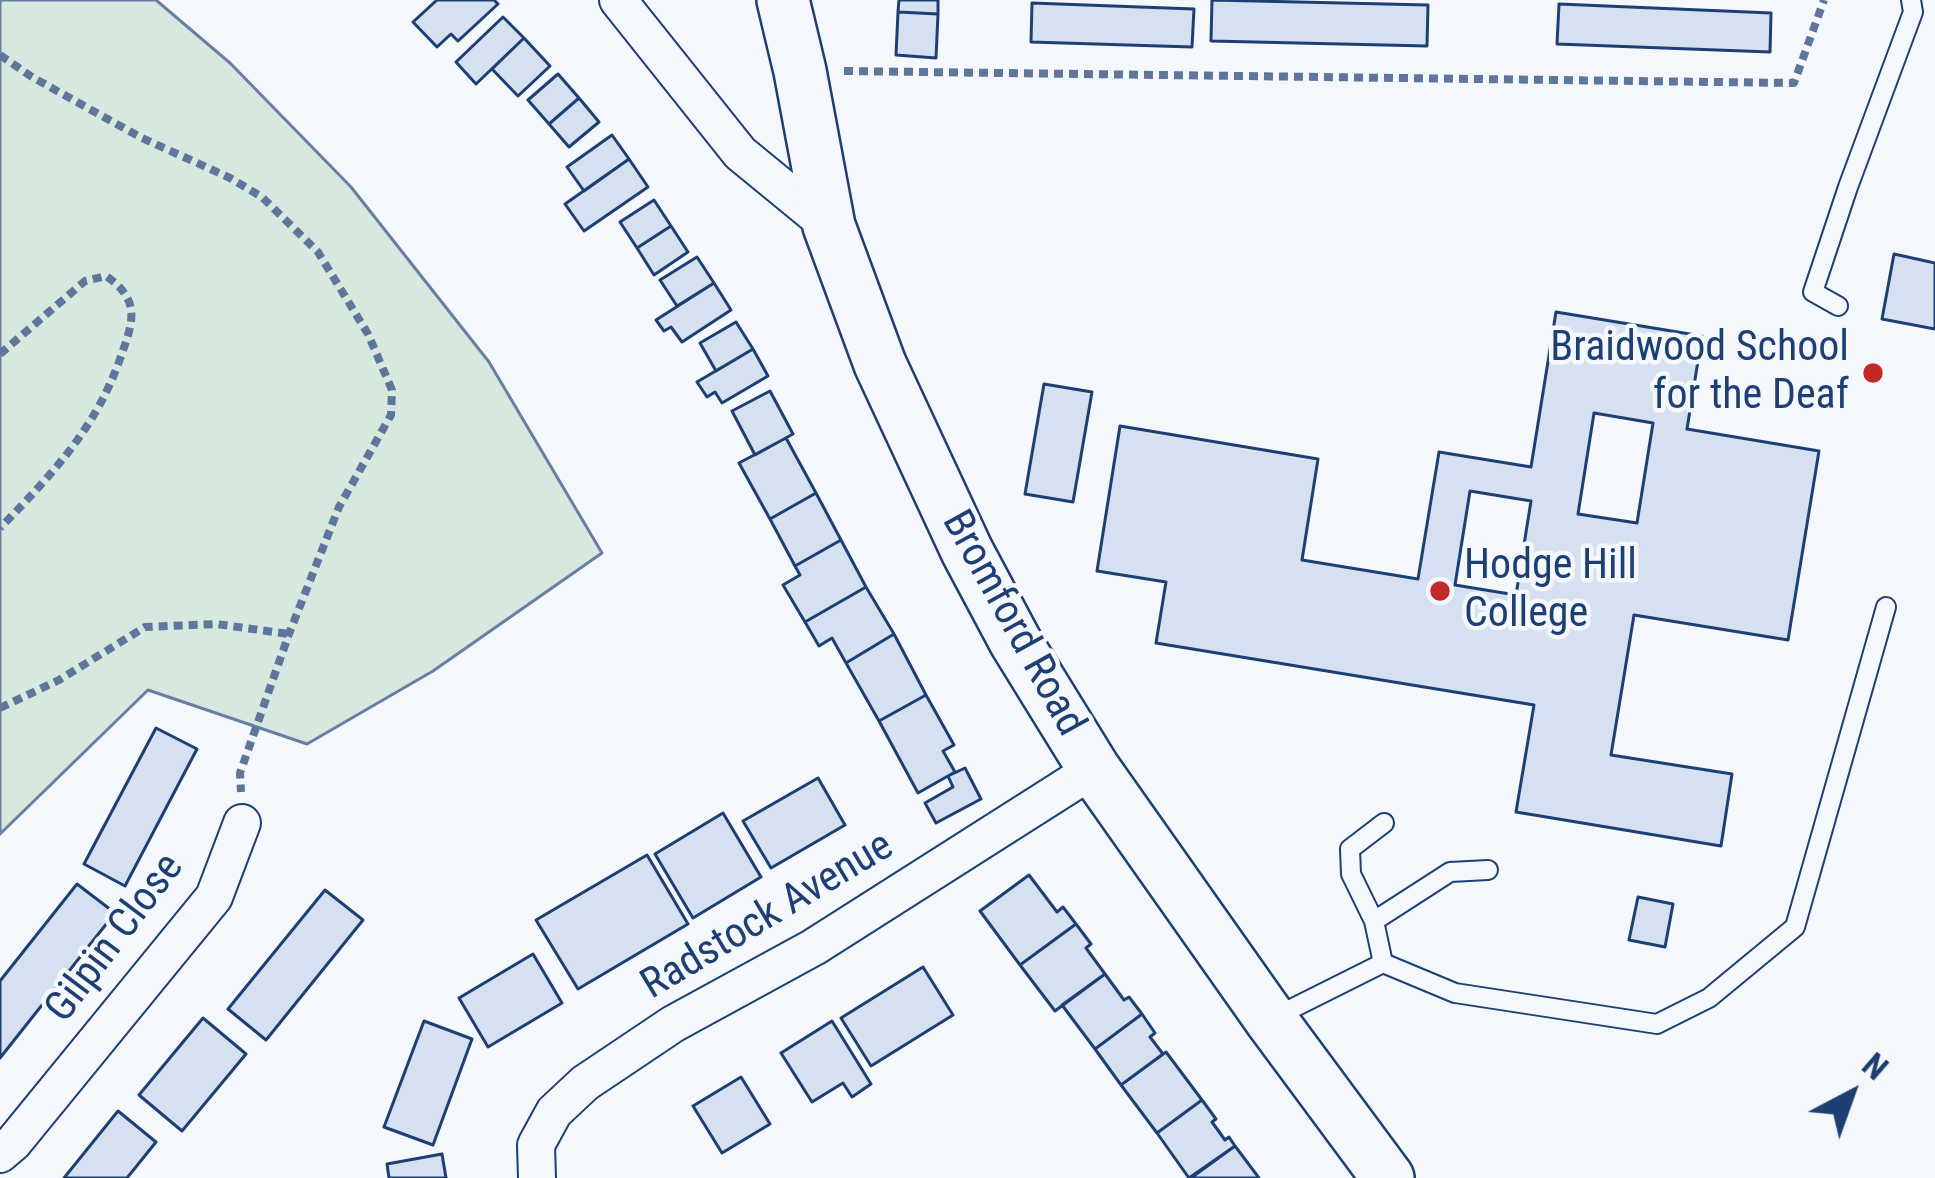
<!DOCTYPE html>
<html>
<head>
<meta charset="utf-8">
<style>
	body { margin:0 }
	#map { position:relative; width:1935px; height:1178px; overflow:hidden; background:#f4f7fb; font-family:"Roboto Condensed",sans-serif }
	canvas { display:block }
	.north { position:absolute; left:1791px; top:1034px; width:120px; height:120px; -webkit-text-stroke:9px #f4f7fb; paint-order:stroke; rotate:41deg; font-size:33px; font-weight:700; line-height:48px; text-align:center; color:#1d3f73 }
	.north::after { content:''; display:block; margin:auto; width:42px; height:54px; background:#1d3f73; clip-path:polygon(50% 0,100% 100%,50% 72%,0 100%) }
</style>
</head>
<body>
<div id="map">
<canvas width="1935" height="1178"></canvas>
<div class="north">N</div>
</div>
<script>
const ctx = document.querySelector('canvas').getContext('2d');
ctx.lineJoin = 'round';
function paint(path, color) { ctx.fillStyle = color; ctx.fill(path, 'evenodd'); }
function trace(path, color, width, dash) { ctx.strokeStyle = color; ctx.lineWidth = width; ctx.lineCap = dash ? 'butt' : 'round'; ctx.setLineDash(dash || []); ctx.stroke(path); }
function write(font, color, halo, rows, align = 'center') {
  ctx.font = font + ' "Roboto Condensed",sans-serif'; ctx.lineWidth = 9; ctx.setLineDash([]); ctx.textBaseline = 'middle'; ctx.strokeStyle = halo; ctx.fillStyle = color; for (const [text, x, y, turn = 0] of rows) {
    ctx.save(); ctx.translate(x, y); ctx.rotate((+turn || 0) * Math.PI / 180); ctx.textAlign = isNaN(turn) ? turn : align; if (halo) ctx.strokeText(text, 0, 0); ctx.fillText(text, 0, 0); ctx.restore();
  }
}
const green = new Path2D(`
	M0,0H156L230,63L351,187L489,362L602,553L433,671L307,744L148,690L0,834Z`);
const building = new Path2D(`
	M437,0H494L498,4L458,41L451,34L437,47L413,22Z
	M899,0H938V14L898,12Z
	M1212,0L1428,5L1427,46L1211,41Z
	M1032,3L1194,9L1192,47L1031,42Z
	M1559,4L1771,13L1770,52L1557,44Z
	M898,12L938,14L936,58L896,55Z
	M503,17L524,38L476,84L456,62Z
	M524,38L550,66L518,96L492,69Z
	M558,74L579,98L549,124L528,100Z
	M579,98L599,122L569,147L549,124Z
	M612,135L629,159L584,191L567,167Z
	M629,159L648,187L584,231L565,204Z
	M654,200L671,226L637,248L620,222Z
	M671,226L688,252L654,275L637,248Z
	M1894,254L1935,263V329L1882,319Z
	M697,257L714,283L677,306L660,280Z
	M714,283L731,310L682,342L671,327L664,331L656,320Z
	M1556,312L1702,336L1687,429L1819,451L1788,640L1634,615L1611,755L1732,774L1721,846L1516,812L1534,705L1156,643L1166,582L1097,571L1120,426L1318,459L1302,560L1418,579L1439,452L1531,467ZM1594,413L1653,423L1637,523L1578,514ZM1470,491L1531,501L1516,595L1455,585Z
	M736,322L753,349L716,371L700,343Z
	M753,349L768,376L722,403L715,392L707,397L697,382Z
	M1044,384L1092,392L1073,502L1025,494Z
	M770,391L793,434L755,455L732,411Z
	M786,438L816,493L770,519L739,463Z
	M816,493L841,540L795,566L770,519Z
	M841,540L866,587L805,622L783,585L800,575L795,566Z
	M866,587L894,634L846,663L832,638L819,646L805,622Z
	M894,634L926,695L879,721L846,663Z
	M926,695L954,745L943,751L955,772L918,793L879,721Z
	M156,728L197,749L125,886L84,864Z
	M965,768L981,799L936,823L925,803L953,787L948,776Z
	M818,778L845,825L771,868L743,821Z
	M723,813L761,877L693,918L655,854Z
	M647,855L688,924L578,989L536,920Z
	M1029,875L1057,912L1063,907L1076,924L1020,965L980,911Z
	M77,884L115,913L0,1058V981Z
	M325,890L363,920L266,1040L228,1009Z
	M1638,897L1673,904L1665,947L1629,940Z
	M1076,924L1091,944L1086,948L1105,974L1055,1011L1020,965Z
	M533,954L562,1003L488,1047L459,998Z
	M923,967L953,1015L871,1066L841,1018Z
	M1105,974L1124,1000L1129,997L1142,1014L1095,1049L1062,1005Z
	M1142,1014L1155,1033L1150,1037L1163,1054L1121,1085L1095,1049Z
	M203,1018L246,1054L182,1131L139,1095Z
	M424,1021L472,1039L433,1145L384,1127Z
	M832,1021L871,1084L852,1097L843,1083L812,1102L781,1053Z
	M1166,1052L1202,1100L1157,1133L1121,1085Z
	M741,1077L770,1124L722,1153L693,1106Z
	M1202,1100L1216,1119L1212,1122L1225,1140L1229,1137L1235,1146L1189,1178L1157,1133Z
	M118,1111L156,1142L127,1178H64Z
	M1235,1146L1259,1178H1191Z
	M442,1154L446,1178H389L387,1164Z`);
const path = new Path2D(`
	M0,55L32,77L140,137L230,178L262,197L318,252L368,334L392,390L391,415L339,507L289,634L240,773L241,792
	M844,71L1794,83L1824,0
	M0,354L85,281L106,276C142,301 133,322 120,359C95,430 51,475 0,528
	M0,708L59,680L145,627L216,624L289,634`);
const lane = new Path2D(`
	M1838,306L1813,292L1848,187L1913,12L1911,0
	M1374,921L1351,874L1350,849L1384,823
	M1383,963L1374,921L1450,872L1488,870
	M1275,1017L1383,963L1455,993L1657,1024L1709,998L1795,927L1886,607`);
const street = new Path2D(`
	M618,0L740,153L829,226
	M0,1154L13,1143L214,897L242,823
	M537,1178L536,1145L554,1112L585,1083L673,1024L814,947L1094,769`);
const secondary = new Path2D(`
	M783,0L800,71L829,226L880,364L967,551L1015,641L1094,769L1271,1020L1388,1178`);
const markers = [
	[1873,373,12,"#c62828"],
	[1440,591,12,"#c62828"]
];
const poiNames = [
	["Braidwood School",1849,349],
	["for the Deaf",1849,397],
	["Hodge Hill",1464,567,"left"],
	["College",1464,615,"left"]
];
const streetNames = [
	["Bromford Road",1012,624,61],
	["Radstock Avenue",768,917,-31],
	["Gilpin Close",116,939,-53]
];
paint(green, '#d7e8df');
trace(green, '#687fa3', 3);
paint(building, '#d5e0f0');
trace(building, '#1d3f73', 3);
trace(lane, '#1d3f73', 22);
trace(street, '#1d3f73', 40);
trace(secondary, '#1d3f73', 56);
trace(path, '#5e769c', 8, [9, 6]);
trace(lane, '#f4f7fb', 18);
trace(street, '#f4f7fb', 36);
trace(secondary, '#f4f7fb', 51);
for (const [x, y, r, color] of markers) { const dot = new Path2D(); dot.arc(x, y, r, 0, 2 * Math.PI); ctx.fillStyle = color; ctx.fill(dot); trace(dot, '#f4f7fb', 4.5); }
write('42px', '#1d3f73', '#f4f7fb', poiNames, 'right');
write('42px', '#1d3f73', '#f4f7fb', streetNames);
</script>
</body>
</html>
